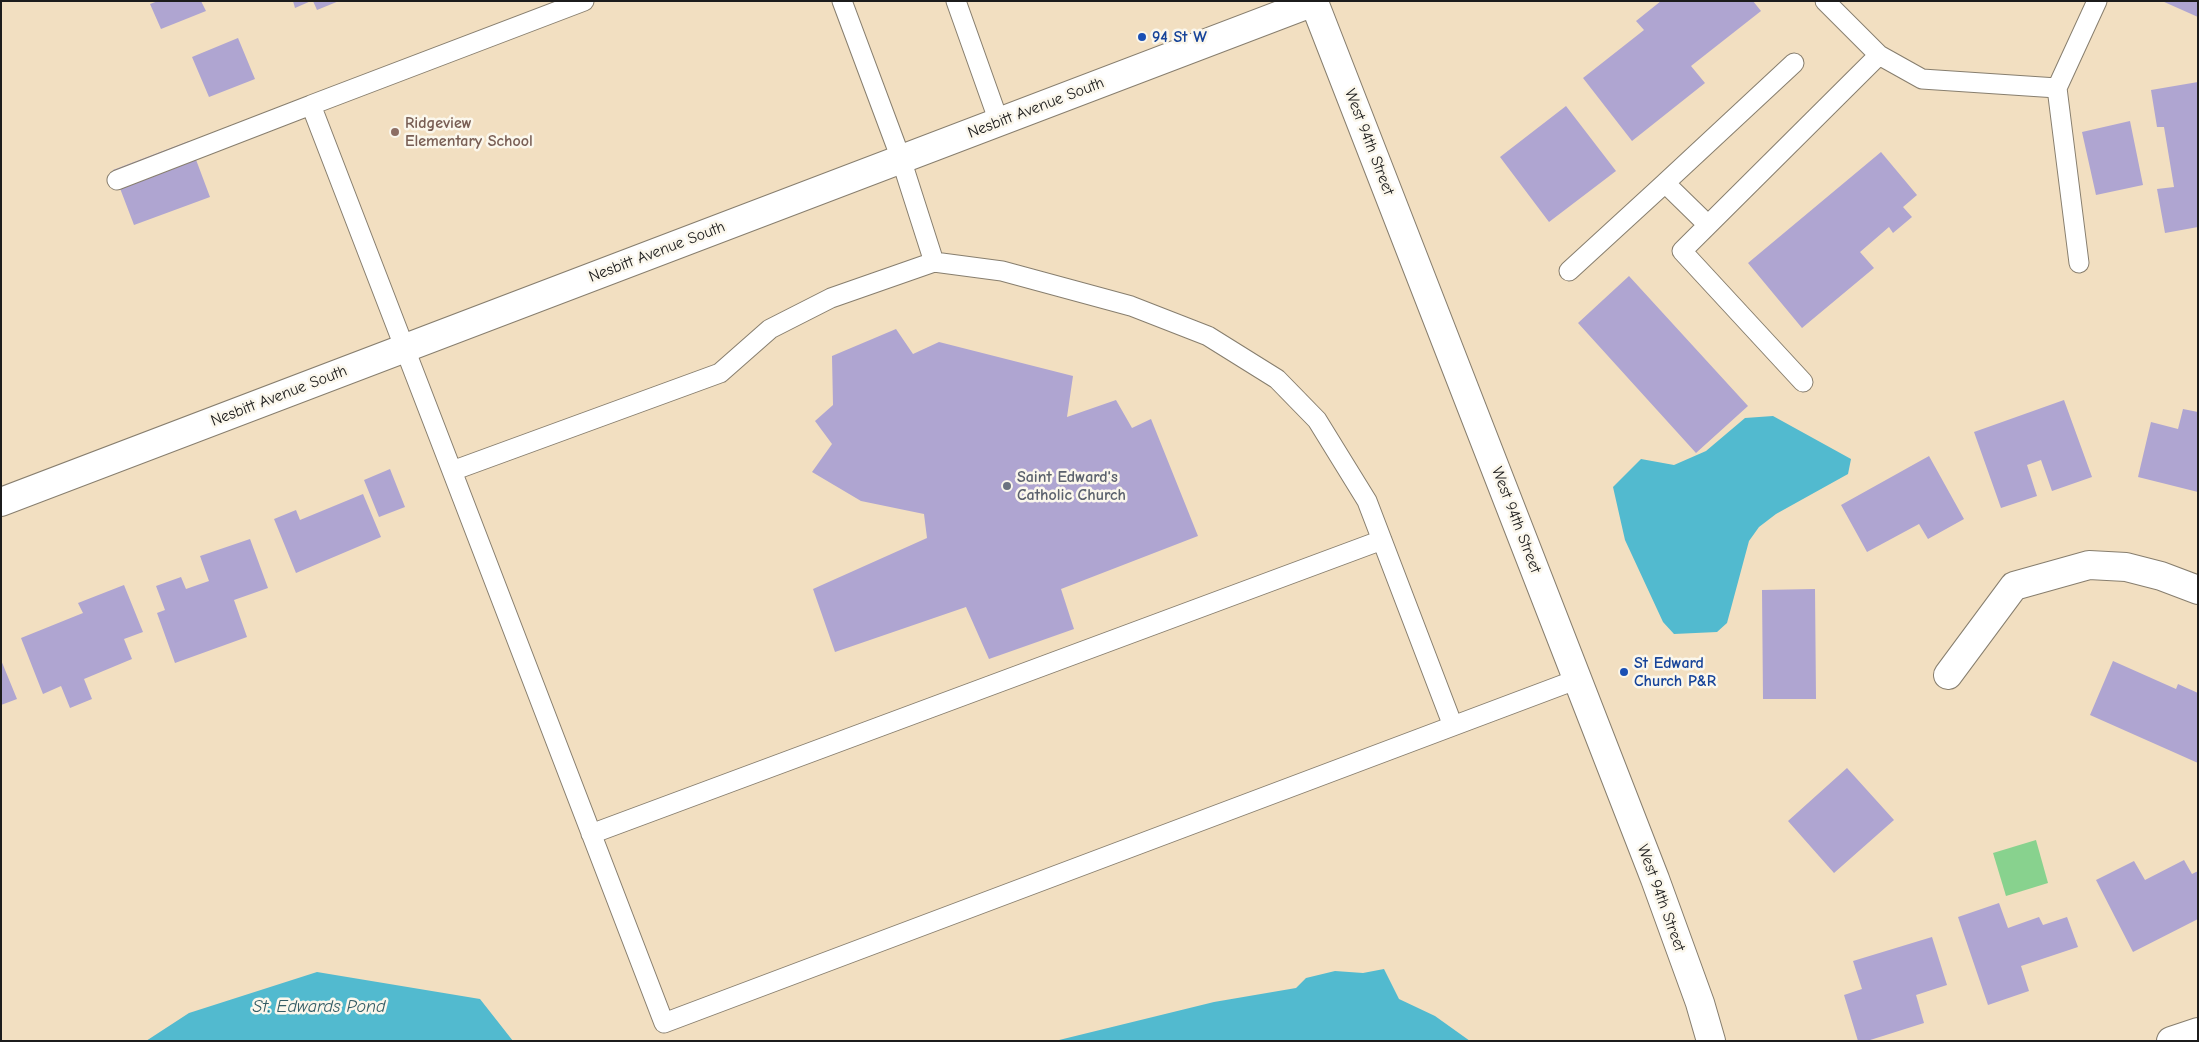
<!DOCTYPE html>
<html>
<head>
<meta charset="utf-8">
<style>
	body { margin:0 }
	#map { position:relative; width:2199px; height:1042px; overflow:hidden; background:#f2dfc1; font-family:"Comic Neue",sans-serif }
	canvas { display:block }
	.frame { position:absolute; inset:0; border:2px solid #1c1c1c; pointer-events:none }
</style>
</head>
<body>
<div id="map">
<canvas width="2199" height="1042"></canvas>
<div class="frame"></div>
</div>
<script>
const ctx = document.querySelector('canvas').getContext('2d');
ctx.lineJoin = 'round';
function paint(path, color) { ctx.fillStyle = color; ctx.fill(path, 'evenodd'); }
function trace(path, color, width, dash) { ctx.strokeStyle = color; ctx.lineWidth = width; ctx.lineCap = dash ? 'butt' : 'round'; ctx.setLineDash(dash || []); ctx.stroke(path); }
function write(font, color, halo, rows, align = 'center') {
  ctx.font = font + ' "Comic Neue",sans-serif'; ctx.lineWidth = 5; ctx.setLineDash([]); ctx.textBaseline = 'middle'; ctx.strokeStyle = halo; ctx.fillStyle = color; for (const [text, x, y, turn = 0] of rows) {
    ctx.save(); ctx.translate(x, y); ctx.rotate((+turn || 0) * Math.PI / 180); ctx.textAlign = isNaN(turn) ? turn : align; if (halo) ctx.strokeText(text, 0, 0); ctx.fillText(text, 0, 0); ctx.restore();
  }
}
const green = new Path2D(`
	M2036,840L2048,883L2006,896L1993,853Z`);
const water = new Path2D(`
	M1773,416L1851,459L1848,474L1776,514L1759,527L1749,541L1727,623L1717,632L1674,634L1663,622L1625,540L1613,487L1641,459L1674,465L1706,451L1745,418Z
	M1384,969L1399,999L1435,1016L1470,1041H1055L1214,1002L1296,988L1306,978L1335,971L1363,973Z
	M317,972L480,999L513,1041H146L189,1013Z`);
const building = new Path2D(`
	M158,1H201L206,11L161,29L150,4Z
	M293,1H311L295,8Z
	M313,1H339L317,10Z
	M1661,1H1753L1761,11L1691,66L1705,83L1632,141L1583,78L1644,30L1636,21Z
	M2162,1H2198V17Z
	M238,38L255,79L209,97L192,57Z
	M2198,82V227L2165,233L2157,189L2174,187L2164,127H2157L2151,90Z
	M1566,106L1616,171L1549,222L1500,157Z
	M2130,121L2143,185L2096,195L2082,132Z
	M189,141L210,197L134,225L113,170Z
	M1881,152L1917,195L1903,207L1912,217L1893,233L1889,227L1860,252L1874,268L1802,328L1748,263Z
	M1629,276L1748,406L1696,453L1578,323Z
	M896,329L913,354L939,342L1073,376L1067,417L1116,400L1132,428L1151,419L1198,536L1061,589L1074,629L989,659L966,607L835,652L813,589L927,538L924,514L861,501L812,472L832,444L815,421L833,405L832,356Z
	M2064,400L2092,477L2052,491L2041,460L2027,465L2037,496L2001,508L1974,432Z
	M2183,409L2198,412V492L2138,477L2151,422L2178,429Z
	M1929,456L1964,519L1928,539L1919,524L1867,552L1841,505Z
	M390,469L405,507L379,517L364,480Z
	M363,494L381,537L296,573L274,519L296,510L300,520Z
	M250,539L268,588L234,600L247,637L175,663L157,613L165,610L156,586L181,577L186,589L209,581L200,556Z
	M124,585L143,632L124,639L132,659L84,679L92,699L70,708L61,686L43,694L21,638L83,613L78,603Z
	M1815,589L1816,699H1763L1762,590Z
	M1,660L17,699L1,705Z
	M2113,661L2176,689L2178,684L2198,693V763L2090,715Z
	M1847,768L1894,820L1834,873L1788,821Z
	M2184,860L2192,874L2198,871V919L2133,952L2096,880L2134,861L2145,880Z
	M1999,903L2008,928L2039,917L2043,925L2067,917L2078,947L2021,966L2029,991L1988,1005L1958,917Z
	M1932,937L1947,985L1916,995L1924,1023L1867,1041H1858L1844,995L1862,989L1853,961Z`);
const service = new Path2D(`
	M584,1L311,105L452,471L720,373L770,329L831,298L934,262
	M842,1L901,159L934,262L1002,271L1131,306L1208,336L1277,379L1317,420L1367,501L1453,726L1578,679
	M956,1L999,122
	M1825,1L1879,55L1922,79L2057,88
	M117,180L311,105
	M1708,225L1665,183L1794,63
	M2079,263L2057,88L2097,1
	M1569,271L1665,183
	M1803,382L1682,251L1879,55
	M452,471L664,1023L1453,726
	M591,834L1382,540`);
const minor = new Path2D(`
	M1948,675L2014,586L2089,565L2126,567L2161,576L2198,590
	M2171,1041L2198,1032`);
const tertiary = new Path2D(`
	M1,502L1314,2L1655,879L1700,1003L1711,1041`);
const markers = [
	[1142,37,5,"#1a4fb4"],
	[395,132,5,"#8d6e63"],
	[1007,486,5,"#6b7280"],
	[1624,672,5,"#1a4fb4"]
];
const transitNames = [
	["94 St W",1152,37],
	["St Edward",1634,663],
	["Church P&R",1634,681]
];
const streetNames = [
	["Nesbitt Avenue South",1036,108,-21],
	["West 94th Street",1369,142,69],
	["Nesbitt Avenue South",657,252,-21],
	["Nesbitt Avenue South",279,396,-21],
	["West 94th Street",1516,520,69],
	["West 94th Street",1661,898,70]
];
const educationNames = [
	["Ridgeview",405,123],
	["Elementary School",405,141]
];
const worshipNames = [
	["Saint Edward's",1017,477],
	["Catholic Church",1017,495]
];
const waterNames = [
	["St. Edwards Pond",319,1007]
];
paint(green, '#88d28e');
paint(water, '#52bacf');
paint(building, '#afa5d1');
trace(service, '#877e6e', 21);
trace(minor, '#877e6e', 30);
trace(tertiary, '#877e6e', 30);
trace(service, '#fff', 19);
trace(minor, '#fff', 28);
trace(tertiary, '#fff', 28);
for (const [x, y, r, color] of markers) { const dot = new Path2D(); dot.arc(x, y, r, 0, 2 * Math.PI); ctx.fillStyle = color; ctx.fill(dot); trace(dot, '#fbf7ec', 2); }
write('bold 16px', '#164399', '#fbf7ec', transitNames, 'left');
write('16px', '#1c1c1c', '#fbf7ec', streetNames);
write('bold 16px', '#785e54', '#fbf7ec', educationNames, 'left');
write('bold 16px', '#5b616d', '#fbf7ec', worshipNames, 'left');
write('italic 18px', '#325b64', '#fbf7ec', waterNames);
</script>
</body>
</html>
